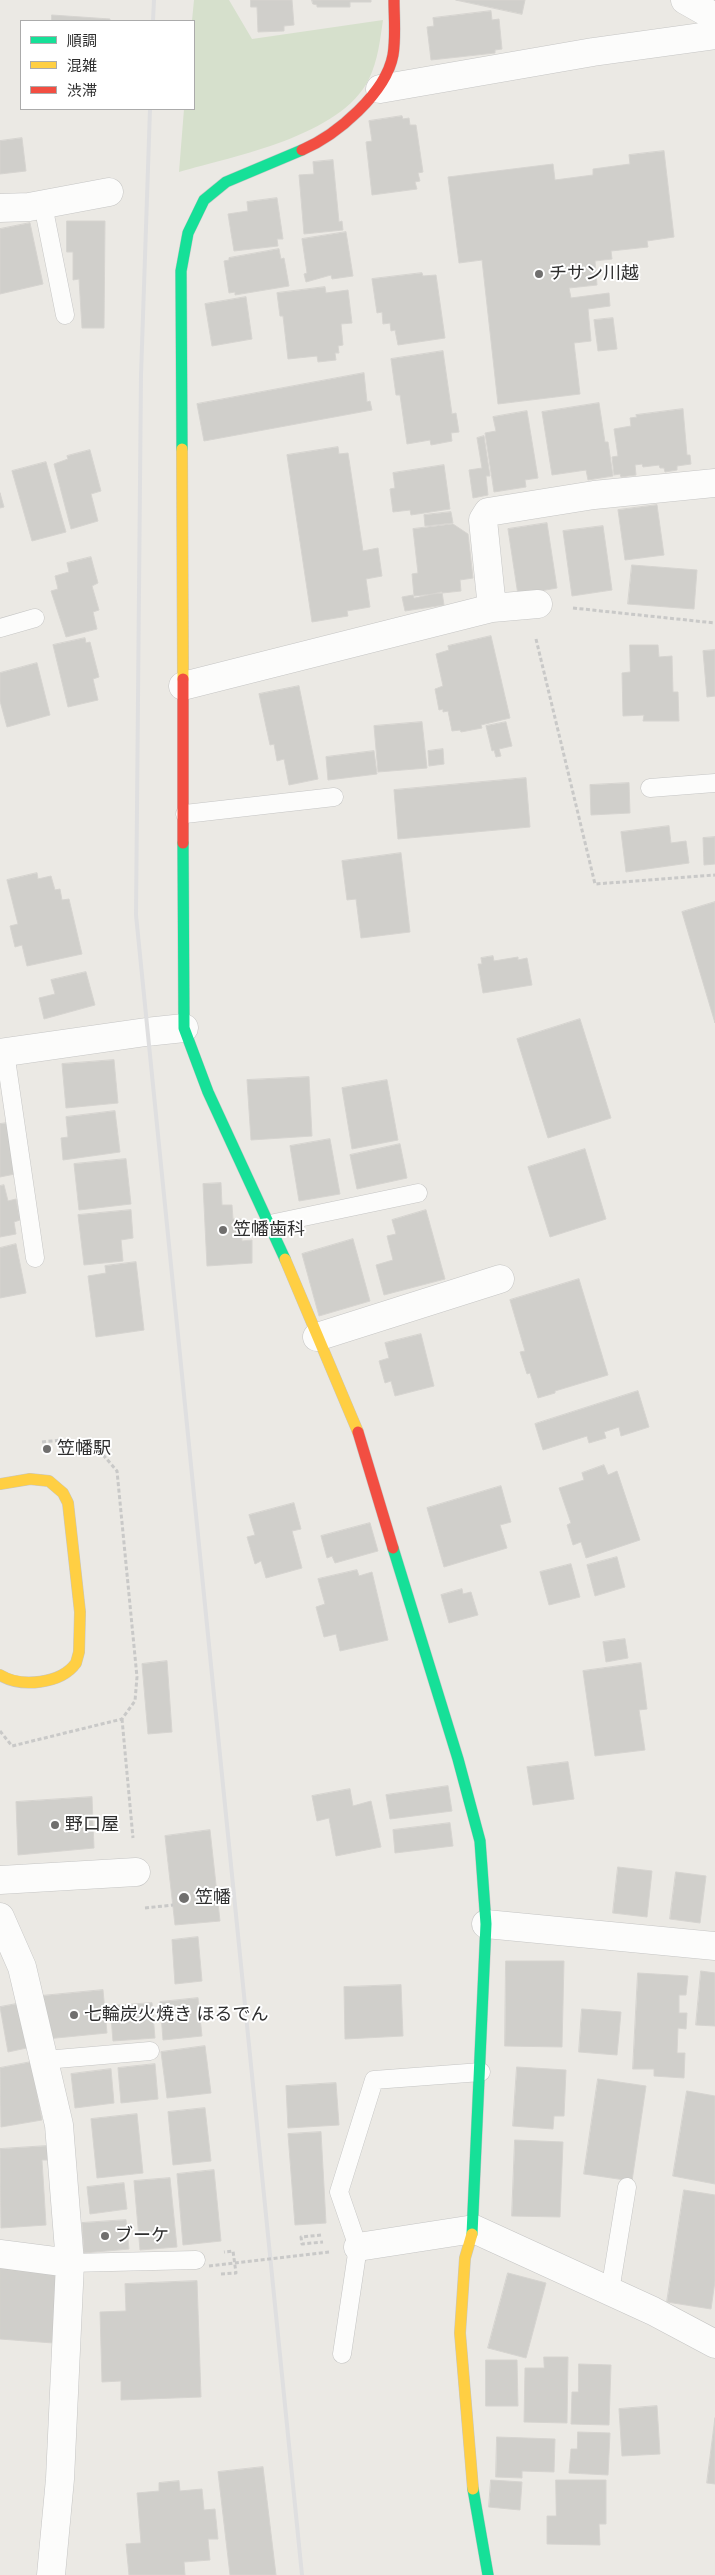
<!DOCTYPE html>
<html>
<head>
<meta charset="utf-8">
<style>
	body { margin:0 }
	#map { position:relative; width:715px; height:2575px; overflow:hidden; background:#ebe9e4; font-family:Raleway,"Noto Sans JP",sans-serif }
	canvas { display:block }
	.legend { position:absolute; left:20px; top:20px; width:175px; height:90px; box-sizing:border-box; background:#fff; border:1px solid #ababab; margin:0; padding:6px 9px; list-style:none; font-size:15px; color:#2e2e2e }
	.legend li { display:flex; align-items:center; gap:10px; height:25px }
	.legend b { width:25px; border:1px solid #ababab }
</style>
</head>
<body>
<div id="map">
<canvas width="715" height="2575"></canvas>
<ul class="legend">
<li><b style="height:6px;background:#16e098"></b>順調</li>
<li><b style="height:6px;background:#ffcf43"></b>混雑</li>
<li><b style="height:6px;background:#f24e42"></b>渋滞</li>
</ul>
</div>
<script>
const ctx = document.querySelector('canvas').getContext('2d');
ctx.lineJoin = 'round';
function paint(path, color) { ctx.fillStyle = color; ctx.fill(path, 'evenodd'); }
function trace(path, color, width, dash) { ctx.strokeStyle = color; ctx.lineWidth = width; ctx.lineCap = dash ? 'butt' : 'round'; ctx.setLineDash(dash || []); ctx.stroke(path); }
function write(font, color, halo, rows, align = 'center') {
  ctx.font = font + ' Raleway,"Noto Sans JP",sans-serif'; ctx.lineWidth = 4; ctx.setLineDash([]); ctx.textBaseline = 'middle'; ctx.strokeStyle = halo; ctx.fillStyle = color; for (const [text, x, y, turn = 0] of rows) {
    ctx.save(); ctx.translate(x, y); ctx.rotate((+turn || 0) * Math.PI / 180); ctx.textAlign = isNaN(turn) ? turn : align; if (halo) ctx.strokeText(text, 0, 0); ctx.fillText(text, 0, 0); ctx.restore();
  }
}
const cemetery = new Path2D(`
	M194,0H229L252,39L383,20C380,40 378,60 369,79C341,136 235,156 179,172L184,109H194L192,21Z`);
const building = new Path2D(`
	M251,0H292L294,25L284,26V31L258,32L257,7H251Z
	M312,0H371V2H350V7H317V5L313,4Z
	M456,0H525L522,14Z
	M491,11L492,20L499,19L502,49L495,50V53L431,60L427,27L434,26L433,18Z
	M52,15L110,19V21H52Z
	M402,116L403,119L409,118L410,125H416L423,172L418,173L420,181L415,182L417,189L372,195L366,142L372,141L369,121Z
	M22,138L26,171L0,174V141Z
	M664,151L674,237L647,241L648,247L611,251L612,259L595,261L597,285L569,288L571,298L609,293L610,306L588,309L591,341L574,343L580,394L498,404L482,260L459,263L448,177L553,164L555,180L593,175V169L630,164L629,155Z
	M333,160L339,222L342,221L343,230L304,234L299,175L314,174L313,162Z
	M277,198L283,239H277L278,246L234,251L228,214L248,211L247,202Z
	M67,221H105L104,328H82L79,279L73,280V252H67Z
	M30,223L43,284L0,294V229Z
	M346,232L353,276L332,279L331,275L306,282L304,274L307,273L302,239Z
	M279,249L281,259L284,258L289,286L235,295V292L229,293L224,261L229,260V258Z
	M422,273L423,276L436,275L445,338L398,345L395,330L391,331L390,323L383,324L382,312L377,313L372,279Z
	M325,287L326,293L348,290L352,323L341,324L343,345L338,346L339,353H335L336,360L318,362L317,356L288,359L283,316H280L277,293Z
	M246,297L252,339L212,346L205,304Z
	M613,318L617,349L598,351L594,320Z
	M443,351L452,414L456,413L459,432L451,433L452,441L431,445L430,440L407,444L400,395H396L391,359Z
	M364,373L367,402L370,401L372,410L204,441L197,404Z
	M599,403L605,442H608L613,476L588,480L586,470L552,475L542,412Z
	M683,409L687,455H690L691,464L677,466V470L665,472L664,468H660L659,465L643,467L642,464L635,465L636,475L621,477L620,474L614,475L612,457L618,456L614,429L631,426L630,418L637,417L636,415Z
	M527,411L538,478L525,480L526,487L494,492L485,433L496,431L493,417Z
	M484,436L490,476H486L488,495L473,498L469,470L482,468L477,438Z
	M338,447L339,454L348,453L363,551L378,548L382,576L366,579L370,607L347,611L348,616L312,622L287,455Z
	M90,450L101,491L91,494L98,521L71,529L54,464L68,459L67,456Z
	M46,462L66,532L32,541L12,471Z
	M444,465L450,509L411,515L410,510L393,512L390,489L395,488L393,473Z
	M0,493L4,507L0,508Z
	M657,505L664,555L625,560L618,510Z
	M451,512L453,523L425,526L424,515Z
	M547,523L557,588L518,595L508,529Z
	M453,524L468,534L473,578L460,580L461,591L414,596L412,574L418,573L413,529Z
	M603,526L612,590L572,596L563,531Z
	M91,557L98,583L92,586L99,610L93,612L97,629L66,637L51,591L58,589L55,576L69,572L67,563Z
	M632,565L697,570L694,609L628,604Z
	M442,592L444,605L405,611L402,597L413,595L414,598Z
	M491,636L510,718L481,725L482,728L461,732L460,730L452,731L448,711L443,712V709L439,710L435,689L443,686L436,654L449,650L448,646Z
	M85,638L86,643L90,642L99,677L93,679L98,700L68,707L53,645Z
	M630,645H658L659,657L672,656L673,692H678L679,721H643L644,715L623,716L622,673L630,672Z
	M715,650V696L707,697L703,651Z
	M37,663L50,715L7,727L0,701V673Z
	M299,686L318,779L289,785L284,759L277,761L274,744L270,745L259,694Z
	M422,722L427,768L378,772L374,726Z
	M506,722L512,746L499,749L501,756L496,757L494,750L492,751L486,726Z
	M443,749L444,764L429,766L428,751Z
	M374,751L377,774L328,780L326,757Z
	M526,778L530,827L398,839L394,790Z
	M629,783L630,813L591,815L590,785Z
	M669,826L671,843L686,841L689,863L626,872L621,832Z
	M715,837V864L704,865L703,838Z
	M401,853L410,932L361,938L356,899L347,900L342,861Z
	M37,873L38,879L51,876L55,890L60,889L62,900L69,899L82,954L27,966L22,945L15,947L10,926L18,924L7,880Z
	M715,902V1023L682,912Z
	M493,956L494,961L518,957V960L527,958L532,985L483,993L478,964H482L481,958Z
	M86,972L95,1005L44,1019L39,998L55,994L51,980Z
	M580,1019L611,1118L548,1138L517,1039Z
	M114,1060L118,1103L66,1108L62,1064Z
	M309,1077L312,1136L251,1140L247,1080Z
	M387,1080L398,1140L352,1149L342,1088Z
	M115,1111L120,1152L63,1160L61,1138L68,1137L66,1117Z
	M7,1123L15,1174L0,1177V1124Z
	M330,1139L340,1194L299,1201L290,1146Z
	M400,1144L407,1178L357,1189L350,1155Z
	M585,1149L606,1219L550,1237L528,1167Z
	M126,1159L131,1204L79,1210L74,1164Z
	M221,1183L222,1205H232L233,1219H241L242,1241L252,1240V1263L207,1266L203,1184Z
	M4,1185L8,1201L16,1199L20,1220L14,1222L16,1234L0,1237V1186Z
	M131,1210L133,1238L121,1240L123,1261L84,1265L78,1215Z
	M426,1210L445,1279L384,1295L376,1265L393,1260L387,1236L396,1234L392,1220Z
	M353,1239L370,1301L319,1316L302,1254Z
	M16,1244L26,1293L0,1298V1248Z
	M136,1262L144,1330L96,1337L88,1276L106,1273L105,1266Z
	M579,1279L608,1375L555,1391V1393L538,1398L530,1373L527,1374L520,1352L525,1351L510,1300Z
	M421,1334L434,1386L395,1396L391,1381L385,1383L379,1361L389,1358L385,1343Z
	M638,1391L649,1427L621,1436L619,1427L604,1432L606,1438L589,1443L587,1436L543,1450L535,1424Z
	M604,1465L608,1475L617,1471L640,1540L586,1558L581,1542L573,1545L567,1525L571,1523L559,1488L584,1480L582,1473Z
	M501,1486L511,1522L500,1525L507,1548L444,1567L427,1508Z
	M294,1503L301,1529L292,1531L302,1568L266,1578L261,1561L255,1564L247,1537L255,1535L249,1515Z
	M370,1523L378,1551L335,1563L332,1556L327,1558L321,1536Z
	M617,1557L625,1587L595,1596L587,1565Z
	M571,1564L580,1597L549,1605L540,1572Z
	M357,1570L359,1576L372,1572L388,1640L340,1651L336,1634L324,1637L316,1607L325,1604L318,1579Z
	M462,1589L463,1594L471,1592L478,1615L449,1623L441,1595Z
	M625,1639L628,1658L606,1662L603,1642Z
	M167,1661L172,1732L148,1734L142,1664Z
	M641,1663L647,1709L639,1710L645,1750L595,1756L583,1671Z
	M568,1762L574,1799L533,1805L527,1767Z
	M448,1786L452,1811L390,1819L386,1795Z
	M350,1789L353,1806L371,1801L381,1847L336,1856L329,1818L317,1821L312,1796Z
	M92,1797L94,1848L18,1855L16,1802Z
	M450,1823L453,1846L395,1853L393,1830Z
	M210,1830L220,1921L175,1925L165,1836Z
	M618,1867L652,1871L647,1917L613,1913Z
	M676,1872L706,1876L700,1923L670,1919Z
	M198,1937L202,1981L175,1984L172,1940Z
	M506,1961H564L562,2047L505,2046Z
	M701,1971L715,1973V2026L696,2025Z
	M638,1973L688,1976L686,1995H679V2013H687L686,2029L678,2028L677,2053H685L684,2078L654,2076V2069H633Z
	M401,1985L403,2036L345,2039L344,1987Z
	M103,1990L107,2033L46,2039L41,1996Z
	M198,1998L202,2036L163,2040L160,2002Z
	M27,2002L36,2046L8,2052L0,2007Z
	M152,2003L155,2038L113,2041L110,2006Z
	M582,2009L621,2012L617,2055L579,2052Z
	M205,2046L211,2093L167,2098L161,2052Z
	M31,2062L42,2120L1,2127L0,2068Z
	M155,2064L158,2099L121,2103L118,2068Z
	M517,2067L566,2070L564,2116H554L553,2129L513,2126Z
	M111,2069L114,2103L75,2108L71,2074Z
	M598,2079L646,2086L632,2181L584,2174Z
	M336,2083L339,2125L288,2128L286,2086Z
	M687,2091L715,2096V2184L673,2176Z
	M205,2108L211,2161L173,2165L168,2112Z
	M137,2114L143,2173L97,2178L91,2119Z
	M321,2132L326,2223L295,2225L288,2134Z
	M515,2140L563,2142L560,2217L512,2216Z
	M47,2146L48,2160H42L46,2225L1,2228L0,2149Z
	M214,2170L221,2241L183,2245L177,2174Z
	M170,2178L177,2247L140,2250L134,2181Z
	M124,2183L127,2209L90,2214L87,2187Z
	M684,2190L715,2195V2281L711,2309L667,2302Z
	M126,2220L129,2249L84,2253L82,2223Z
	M0,2265L58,2270L53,2343L0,2339Z
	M508,2273L546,2283L526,2358L488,2348Z
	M197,2281L201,2397L121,2400V2381L102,2382L100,2312L126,2311L125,2284Z
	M544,2357H568L567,2423L524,2422L525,2368H544Z
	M486,2360H517L518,2406H486Z
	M579,2364L611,2365L609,2425L571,2424L572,2392H578Z
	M657,2406L660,2454L622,2456L619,2409Z
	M715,2418V2484L707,2483Z
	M578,2432L610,2433L608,2475L569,2473L571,2449H577Z
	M497,2437L555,2439L554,2472L522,2471V2478L496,2477Z
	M263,2467L276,2575H230L218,2472Z
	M491,2480L522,2482L520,2510L489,2507Z
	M556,2480H606V2524H599L600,2545L547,2544V2516H556Z
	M179,2481L180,2491L202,2489L204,2510L215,2509L218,2539H208L210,2560L184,2562L185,2575H129L126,2544L141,2543L137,2493L159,2491V2483Z`);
const path = new Path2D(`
	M573,608L715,623
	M536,639L595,884L715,875
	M122,1719L133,1838
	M0,1731L12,1746L122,1719L135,1701L137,1677L117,1471L98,1449L62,1440L42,1442
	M145,1908L173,1905
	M321,2235L301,2237L302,2244L323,2242
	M221,2274L236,2273L233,2251L224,2252`);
const lane = new Path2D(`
	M43,205L65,315
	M0,628L35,618
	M650,788L715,783
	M185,814L334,797
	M5,1052L35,1258
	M270,1224L418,1193
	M45,2060L150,2051
	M70,2263L196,2260
	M610,2291L627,2187
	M342,2354L358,2247L339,2192L374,2080L481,2072`);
const street = new Path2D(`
	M685,0L715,17
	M380,89L593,52L715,35
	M0,208L29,207L109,192
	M492,608L538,604
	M183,686L492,608L483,520L488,512L594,495L715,483
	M0,1053L146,1032L184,1028
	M317,1337L500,1279
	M0,1880L136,1872
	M0,1917L22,1967L59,2125L70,2263L60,2479L51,2575
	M486,1924L715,1946
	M358,2247L474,2229L653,2311L715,2344
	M0,2254L70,2263`);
const fast = new Path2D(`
	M182,449L181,271L188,233L204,200L226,182L302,150
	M183,843L184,1028L208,1092L285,1259
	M393,1548L458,1759L480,1841L486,1924L472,2234
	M473,2489L488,2575`);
const slow = new Path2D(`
	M182,449L183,679
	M285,1259L358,1432
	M0,1484L30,1479L49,1481L63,1493L68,1503L80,1612L79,1652L76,1663C61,1684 21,1688 0,1675
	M472,2234L465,2258L460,2333L473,2489`);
const jam = new Path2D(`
	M302,150C337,135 386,93 393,55C396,37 394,17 394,0
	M183,679V843
	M358,1432L393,1548`);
const rail = new Path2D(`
	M153,21L154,0
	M150,109L141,375L136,915L302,2575`);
const pathBridge = new Path2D(`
	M209,2266L329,2252`);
const markers = [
	[539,274,5,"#706f6e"],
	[223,1230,5,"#706f6e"],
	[47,1449,5,"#706f6e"],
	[55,1825,5,"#706f6e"],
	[184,1898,6,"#706f6e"],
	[74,2015,5,"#706f6e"],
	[105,2236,5,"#706f6e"]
];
const poiNames = [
	["チサン川越",549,274],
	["笠幡歯科",233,1230],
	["笠幡駅",57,1449],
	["野口屋",65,1825],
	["笠幡",195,1898],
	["七輪炭火焼き ほるでん",84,2015],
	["ブーケ",115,2236]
];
paint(cemetery, '#d6e0cc');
paint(building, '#d0cfcb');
trace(building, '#d6d4d0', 1);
trace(lane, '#c5c5c4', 19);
trace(street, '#c5c5c4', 29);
trace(fast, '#c5c5c4', 12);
trace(slow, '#c5c5c4', 12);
trace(jam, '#c5c5c4', 12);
trace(path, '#c9c9c8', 3, [4, 2.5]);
trace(lane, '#fcfcfb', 18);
trace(street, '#fcfcfb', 28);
trace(fast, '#16e098', 11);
trace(slow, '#ffcf43', 11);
trace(jam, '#f24e42', 11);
trace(rail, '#dfdfe0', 4);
trace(pathBridge, '#c9c9c8', 3, [4, 2.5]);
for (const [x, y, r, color] of markers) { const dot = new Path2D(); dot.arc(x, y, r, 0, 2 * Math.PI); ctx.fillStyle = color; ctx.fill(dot); trace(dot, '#fff', 2); }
write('18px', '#2e2e2e', '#fff', poiNames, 'left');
</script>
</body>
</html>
